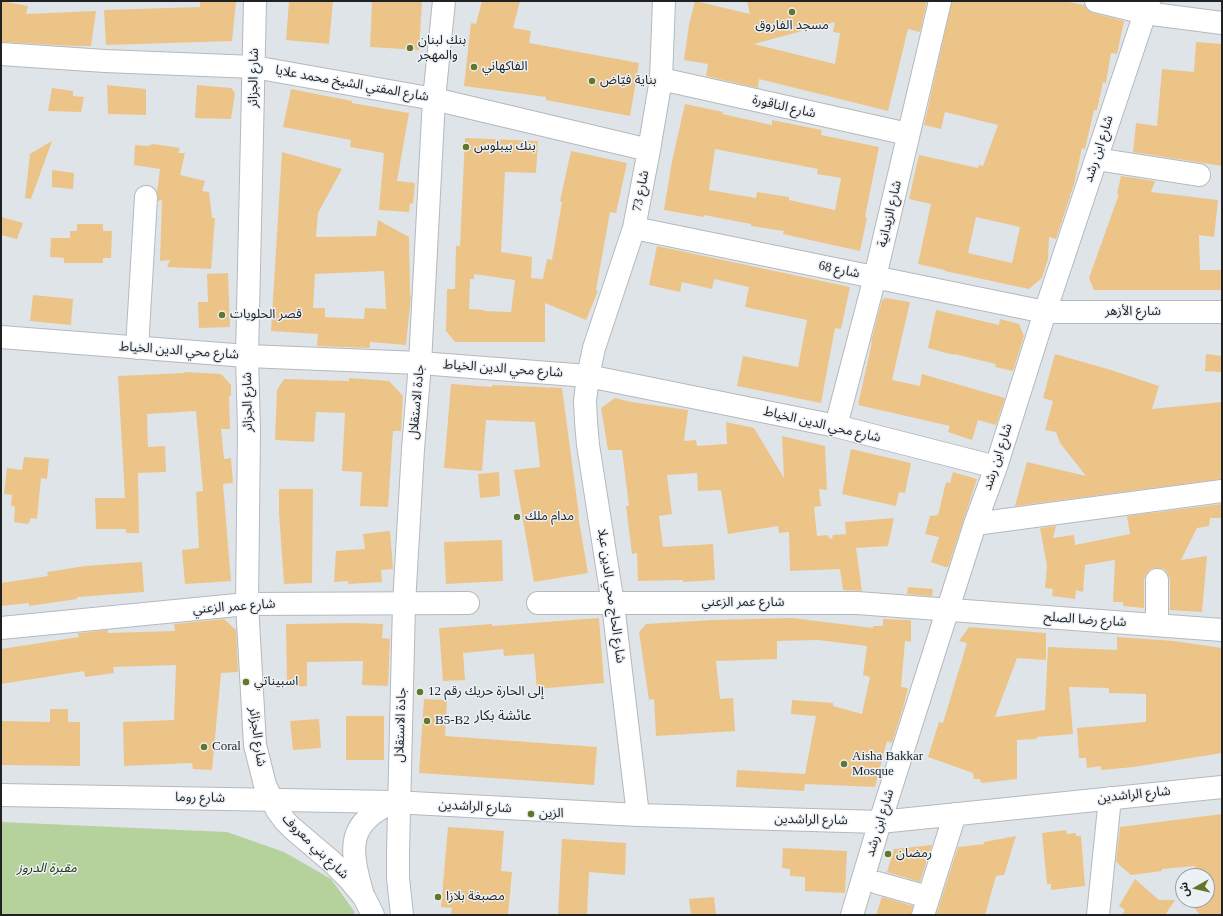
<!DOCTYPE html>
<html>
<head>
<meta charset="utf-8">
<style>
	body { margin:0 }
	#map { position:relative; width:1223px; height:916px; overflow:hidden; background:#dfe4e9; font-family:"Times New Roman","Noto Sans Arabic",serif }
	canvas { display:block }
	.frame { position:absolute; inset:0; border:2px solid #1f2122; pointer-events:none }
	.north { position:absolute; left:1175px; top:868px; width:40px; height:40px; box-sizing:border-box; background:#ecf1f6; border:1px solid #9a9ea1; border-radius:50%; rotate:262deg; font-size:11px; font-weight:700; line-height:16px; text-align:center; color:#1f2122 }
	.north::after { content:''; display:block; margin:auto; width:14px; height:18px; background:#627728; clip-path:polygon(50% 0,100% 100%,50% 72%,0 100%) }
</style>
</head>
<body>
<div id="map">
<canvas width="1223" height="916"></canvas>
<div class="frame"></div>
<div class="north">ش</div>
</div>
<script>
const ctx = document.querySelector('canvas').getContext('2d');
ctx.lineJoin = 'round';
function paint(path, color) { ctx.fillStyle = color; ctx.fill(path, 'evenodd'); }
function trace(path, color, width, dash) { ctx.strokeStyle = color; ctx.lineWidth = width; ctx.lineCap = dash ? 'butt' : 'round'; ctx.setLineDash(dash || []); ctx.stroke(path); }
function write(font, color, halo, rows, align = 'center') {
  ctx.font = font + ' "Times New Roman","Noto Sans Arabic",serif'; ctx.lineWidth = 3; ctx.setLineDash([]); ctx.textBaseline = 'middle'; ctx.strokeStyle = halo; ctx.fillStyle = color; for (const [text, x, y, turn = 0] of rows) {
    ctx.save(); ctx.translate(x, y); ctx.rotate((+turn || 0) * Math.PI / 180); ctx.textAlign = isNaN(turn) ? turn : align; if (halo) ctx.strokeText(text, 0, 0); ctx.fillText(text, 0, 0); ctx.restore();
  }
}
const green = new Path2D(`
	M1,822L227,832L284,852L331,879L354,911L355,915H1Z`);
const building = new Path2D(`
	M1,1L28,6L26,14L96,11L91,46H74L1,42Z
	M200,1H236L232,41L106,45L104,10L200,7Z
	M289,1H333L329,44L286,40Z
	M372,1H422L419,50L370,47Z
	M482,1H520L513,28L531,31L529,43L639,63L630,116L546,100V97L464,86L471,23L476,24Z
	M695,1L750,14L747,1H927L920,32L908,29L888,111L759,79L758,88L706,76L708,64L684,60L689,25ZM835,22L833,32L840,33L835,64L754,44Z
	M952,1H1064L1084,5L1088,10L1093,13L1124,21L1117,54L1111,53L1106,83L1103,82L1097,110H1094L1085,149L1082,148L1074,184L1056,239L1049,237L1048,259L1042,278L1029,289L945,271V270L918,264L931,204L909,199L919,155L978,168L979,165L983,166L998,125L945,112L941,129L924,125ZM976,217L1020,227L1012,263L968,253Z
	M1196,42L1222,44V166L1133,152L1136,123L1157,126L1162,69L1194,72Z
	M107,85L146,89V115L108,114Z
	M197,85L231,88L235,93L231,119L195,118Z
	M52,88L73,91V96L84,97L81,112L48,111Z
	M291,89L352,101V103L409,113L397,181L415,183L413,203L410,204L409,212L379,210L384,153L350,147L351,140L283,127Z
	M685,104L723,112L722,114L772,125V120L822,130L821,135L879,147L865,217L867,218L860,251L783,234L784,231L751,226V224L704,215V217L664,210L672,161ZM715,149L818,169L817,174L841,178L835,210L789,200V197L757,192L756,198L709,190Z
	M465,138L538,141L536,173L505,172L501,252L532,257L531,278L543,279L547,259L552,260L562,202L560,201L571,151L627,163L616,213L610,212L596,290L598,291L586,320L545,303V342H455L446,331L447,289H455L456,246H460ZM474,274L515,280L511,312L484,311V310L469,309L470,279H474Z
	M52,141L31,199L25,198L30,154Z
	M153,144L180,148L178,153H185L180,175L205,181L202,191L209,192L212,218H215L211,269L167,267L170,260L160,261L162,200L158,201L157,192L160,169L134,165L135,145L148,146Z
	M282,152L342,169L318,213L316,237L376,236L378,220L409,237L410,295H411L406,345L370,342V348L317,346L318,334L271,331ZM384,271L386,309L365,308L364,319L325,317V308H313L315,274Z
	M52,170L74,173L73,189L52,187Z
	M1121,176L1155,181L1151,192L1218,200L1214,237L1199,235L1200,270H1222V290H1094L1089,278L1119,194H1117Z
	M1,217L23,223L17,239L1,235Z
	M77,224H103V231H112L111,258H103V263H64V258L50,257L51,238H70V231H77Z
	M657,246L850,287L841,329L835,328L821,403L737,386L743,356L798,367L807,320L745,307L749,287L714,279L712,289L682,282L680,292L649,285Z
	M228,273L230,327L199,328L198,302H208L207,274Z
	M33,295L73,299L71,325L30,321Z
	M885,298L910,302L892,380L920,386L922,374L1005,398L996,425L978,420L972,440L948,432L950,426L858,405L872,342H871L882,300Z
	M936,310L999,325L1000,319L1019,324L1024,336L1013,371L995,367L996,364L954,354V355L928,348Z
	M1055,354L1111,370L1159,386L1152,409L1222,402V479L1015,506L1027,462L1086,476L1060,443L1056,432L1045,430L1053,401L1043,398Z
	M1206,354L1222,356V372L1205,371Z
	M184,372L221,374L231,385V396H229L230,429H221L224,459L231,458L233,483L223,484L231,581L185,584L182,550L199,548L196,492L203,491L196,411L147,414L148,447L165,446L166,472L138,473L139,533H126V529H96L95,498H125L118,376L184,373Z
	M349,378L389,381L403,396L401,431H393L388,507L360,506L362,472L342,471L345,413L316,412L314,442L275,440L277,390L284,379L349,381Z
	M451,384L492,387V385L562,388L579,515H578L588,573L534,582L514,470L540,467L535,422L486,420L482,471L444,468Z
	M615,398L631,402L688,410L684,441L696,440L697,446L727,444L726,422L754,428L784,478L782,436L825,446L827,490L819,489L821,506L814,507L817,536L828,535L829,538L832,539L833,535L846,534L845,522L894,518L888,546L856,548L862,591L843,590L840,569L790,571L789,532L779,533L778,526L728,534L721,490L698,491L697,473L667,475L672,514L659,516L663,547L713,544L715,580L683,582V580L638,581L637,553L632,554L626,506H629L622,450H608L601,408Z
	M851,449L911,463L905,493L899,492L896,506L842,494Z
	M24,457L49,459L47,479L41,478L37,519L31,518L28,524L14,522L15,506H11L12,495L4,494L7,468L22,470Z
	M499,472L500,496L480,498L478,474Z
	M953,472L977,479L948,567H945L931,562L939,537L925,534L930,516L938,515L946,482L950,483Z
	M279,489H313L312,583L284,584L279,513Z
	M1222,504V518H1210L1209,526L1197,528L1181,560L1207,556L1202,612L1170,610V580L1168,574L1164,569L1157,568L1151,569L1146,574L1144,580V608L1123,606V602H1113L1115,560L1085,565L1083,592L1076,590L1075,599L1052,596L1053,589L1045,588L1047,566L1040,528L1056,526L1053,538L1074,535L1075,545L1130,534L1127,516Z
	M390,531L393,569L381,570L382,582L348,584V581L334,582L336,551L365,549L363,534Z
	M502,540L503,581L446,584L444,542Z
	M142,562L144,592L77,597V599L29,606V603L1,606V583L48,576L47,572L85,566Z
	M908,587L933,589L932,596L907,594Z
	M599,618L604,683L537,689L534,654L504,656L503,649L463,653L465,680L443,681L439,628L492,624V626Z
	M792,618L873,628V626H883V619L911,620V642L905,641L901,687L908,688L903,708L892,743L887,741L875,787L805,784L804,791L736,787L737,770L805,774L816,716L791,714L792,700L833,703V706L862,714L870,677L863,675L867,646L818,640L777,641V659L716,661L720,699L733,698L735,731L656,736L654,699L649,700L639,632L646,624L713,620Z
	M224,619L236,630L238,672L221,673L212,770L193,769L192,763L124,766L123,722L174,720L176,665L113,667L114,673L85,677L84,671L1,684V649L79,637L78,633H80L108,630V633L175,631L174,624Z
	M355,623L383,624L382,638L390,639L388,686L362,685L363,661L307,662V686L287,687L286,624Z
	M969,627L1046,633V660L1017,658L995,717L1045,710L1048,647L1117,650V637L1174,641L1222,648V753L1134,767L1101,770V766L1087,768L1086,758H1079L1077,728L1146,722V694L1109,693V688L1069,687L1073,734L1037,737V739L1017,740V779L981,783L980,779H974L973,773L928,757L939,722L943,723L967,643L959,641Z
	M424,699L447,700L445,736L597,747L594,785L419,773Z
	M50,709H68V722H80V766L1,765V721L50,722Z
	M346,716H384V760H346Z
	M319,719L321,748L293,750L290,721Z
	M1222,814V915H1200L1188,900H1207V876H1198L1195,866L1162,869V871L1131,875L1116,862L1120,827Z
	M448,827L504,831L501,871L512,872L508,915H451L452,908L441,907Z
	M1066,830L1067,834L1076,833V836H1081L1085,886L1051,890V884H1047L1042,833Z
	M1016,836L1004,875L996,876L985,915H936L958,847L984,844V842Z
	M562,839L626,843L625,875L589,872L587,915H558Z
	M932,845L920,882L887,872L894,849Z
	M783,848L847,851L845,893L805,891V877L790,876V869L782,868Z
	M1135,879L1159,900H1175L1165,915H1122L1125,910L1119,906Z
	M714,897L716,915H691L689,899Z
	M882,897L913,906L911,915H876Z`);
const minor = new Path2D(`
	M1096,1L1145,13L1222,23
	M1,54L105,61L254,67L434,99L649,150
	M661,79L908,134
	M1096,159L1199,175
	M634,228L1045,312H1222
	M1,337L247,356L420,363L588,376L836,426L996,467
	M137,348L146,197
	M836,426L875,277L940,1
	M975,524L1222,491
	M538,603H857L1222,630
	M1157,625V580
	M1,628L247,604L468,603
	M1,795L393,802L638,815L880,822L1222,787
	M638,815L613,604L588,445L586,422L585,401L588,376L594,348L634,228L649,150L661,79L664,1
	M878,883L928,897
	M852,915L880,822L975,524L996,467L1045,312L1149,1
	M923,915L955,814
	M1098,915L1110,798`);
const major = new Path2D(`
	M255,1L247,356L249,430L247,604L255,745L265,785L277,810L285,821L292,828L332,862L350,880L364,897L373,915
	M362,892C350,849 346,823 393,802
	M402,915L398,878V852L404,604L413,449L420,363L434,99L444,1`);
const markers = [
	[792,12,4,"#627728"],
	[410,48,4,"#627728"],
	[474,67,4,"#627728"],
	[592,81,4,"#627728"],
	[466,147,4,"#627728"],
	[222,315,4,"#627728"],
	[517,517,4,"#627728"],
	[246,682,4,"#627728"],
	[420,692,4,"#627728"],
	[427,721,4,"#627728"],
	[204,747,4,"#627728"],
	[844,764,4,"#627728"],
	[531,814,4,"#627728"],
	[888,854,4,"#627728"],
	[438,897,4,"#627728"]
];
const poiNames = [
	["مسجد الفاروق",792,26,"center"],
	["بنك لبنان",418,41],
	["والمهجر",418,56],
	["الفاكهاني",482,67],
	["بناية فيّاض",600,81],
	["بنك بيبلوس",474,147],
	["قصر الحلويات",230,315],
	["مدام ملك",525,517],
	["اسبيناتي",254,682],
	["إلی الحارة حريك رقم 12",428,692],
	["B5-B2",435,721],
	["Coral",212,747],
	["Aisha Bakkar",852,757],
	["Mosque",852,772],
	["الزين",539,814],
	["رمضان",896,854],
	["مصبغة بلازا",446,897]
];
const streetNames = [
	["شارع الجزائر",254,78,-89],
	["شارع المفتي الشيخ محمد علايا",352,84,10],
	["شارع الناقورة",784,107,13],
	["شارع ابن رشد",1099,149,-72],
	["شارع 73",641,191,-79],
	["شارع الزيدانية",890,214,-77],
	["شارع 68",839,270,12],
	["شارع الأزهر",1133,312],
	["شارع محي الدين الخياط",179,351,4],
	["شارع محي الدين الخياط",503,369,4],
	["شارع الجزائر",248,402,-91],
	["جادة الاستقلال",417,402,-85],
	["شارع محي الدين الخياط",822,425,13],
	["شارع ابن رشد",998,457,-72],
	["شارع الحاج محي الدين عبلا",611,596,82],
	["شارع عمر الزعني",743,603],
	["شارع عمر الزعني",234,607,-4],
	["شارع رضا الصلح",1085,620,4],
	["جادة الاستقلال",401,725,-88],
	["شارع الجزائر",257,737,82],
	["شارع الراشدين",1134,795,-6],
	["شارع روما",200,798,1],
	["شارع الراشدين",475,807,3],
	["شارع الراشدين",811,820,1],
	["شارع ابن رشد",880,823,-73],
	["شارع بني معروف",315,847,44]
];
const parkNames = [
	["مقبرة الدروز",47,869]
];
const neighbourhoodNames = [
	["عائشة بكار",503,716]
];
paint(green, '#b5d29d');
paint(building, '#ecc488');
trace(minor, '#b4b9be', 24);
trace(major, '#b4b9be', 24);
trace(minor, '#fff', 22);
trace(major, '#fff', 22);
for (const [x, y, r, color] of markers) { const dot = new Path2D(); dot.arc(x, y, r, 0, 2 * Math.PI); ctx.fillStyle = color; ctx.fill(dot); trace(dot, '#ecf1f6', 1.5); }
write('13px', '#1f2122', '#ecf1f6', poiNames, 'left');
write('13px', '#1f2122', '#ecf1f6', streetNames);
write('italic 13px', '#21360a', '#ecf1f6', parkNames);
write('14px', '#1f2122', '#ecf1f6', neighbourhoodNames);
</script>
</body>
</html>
